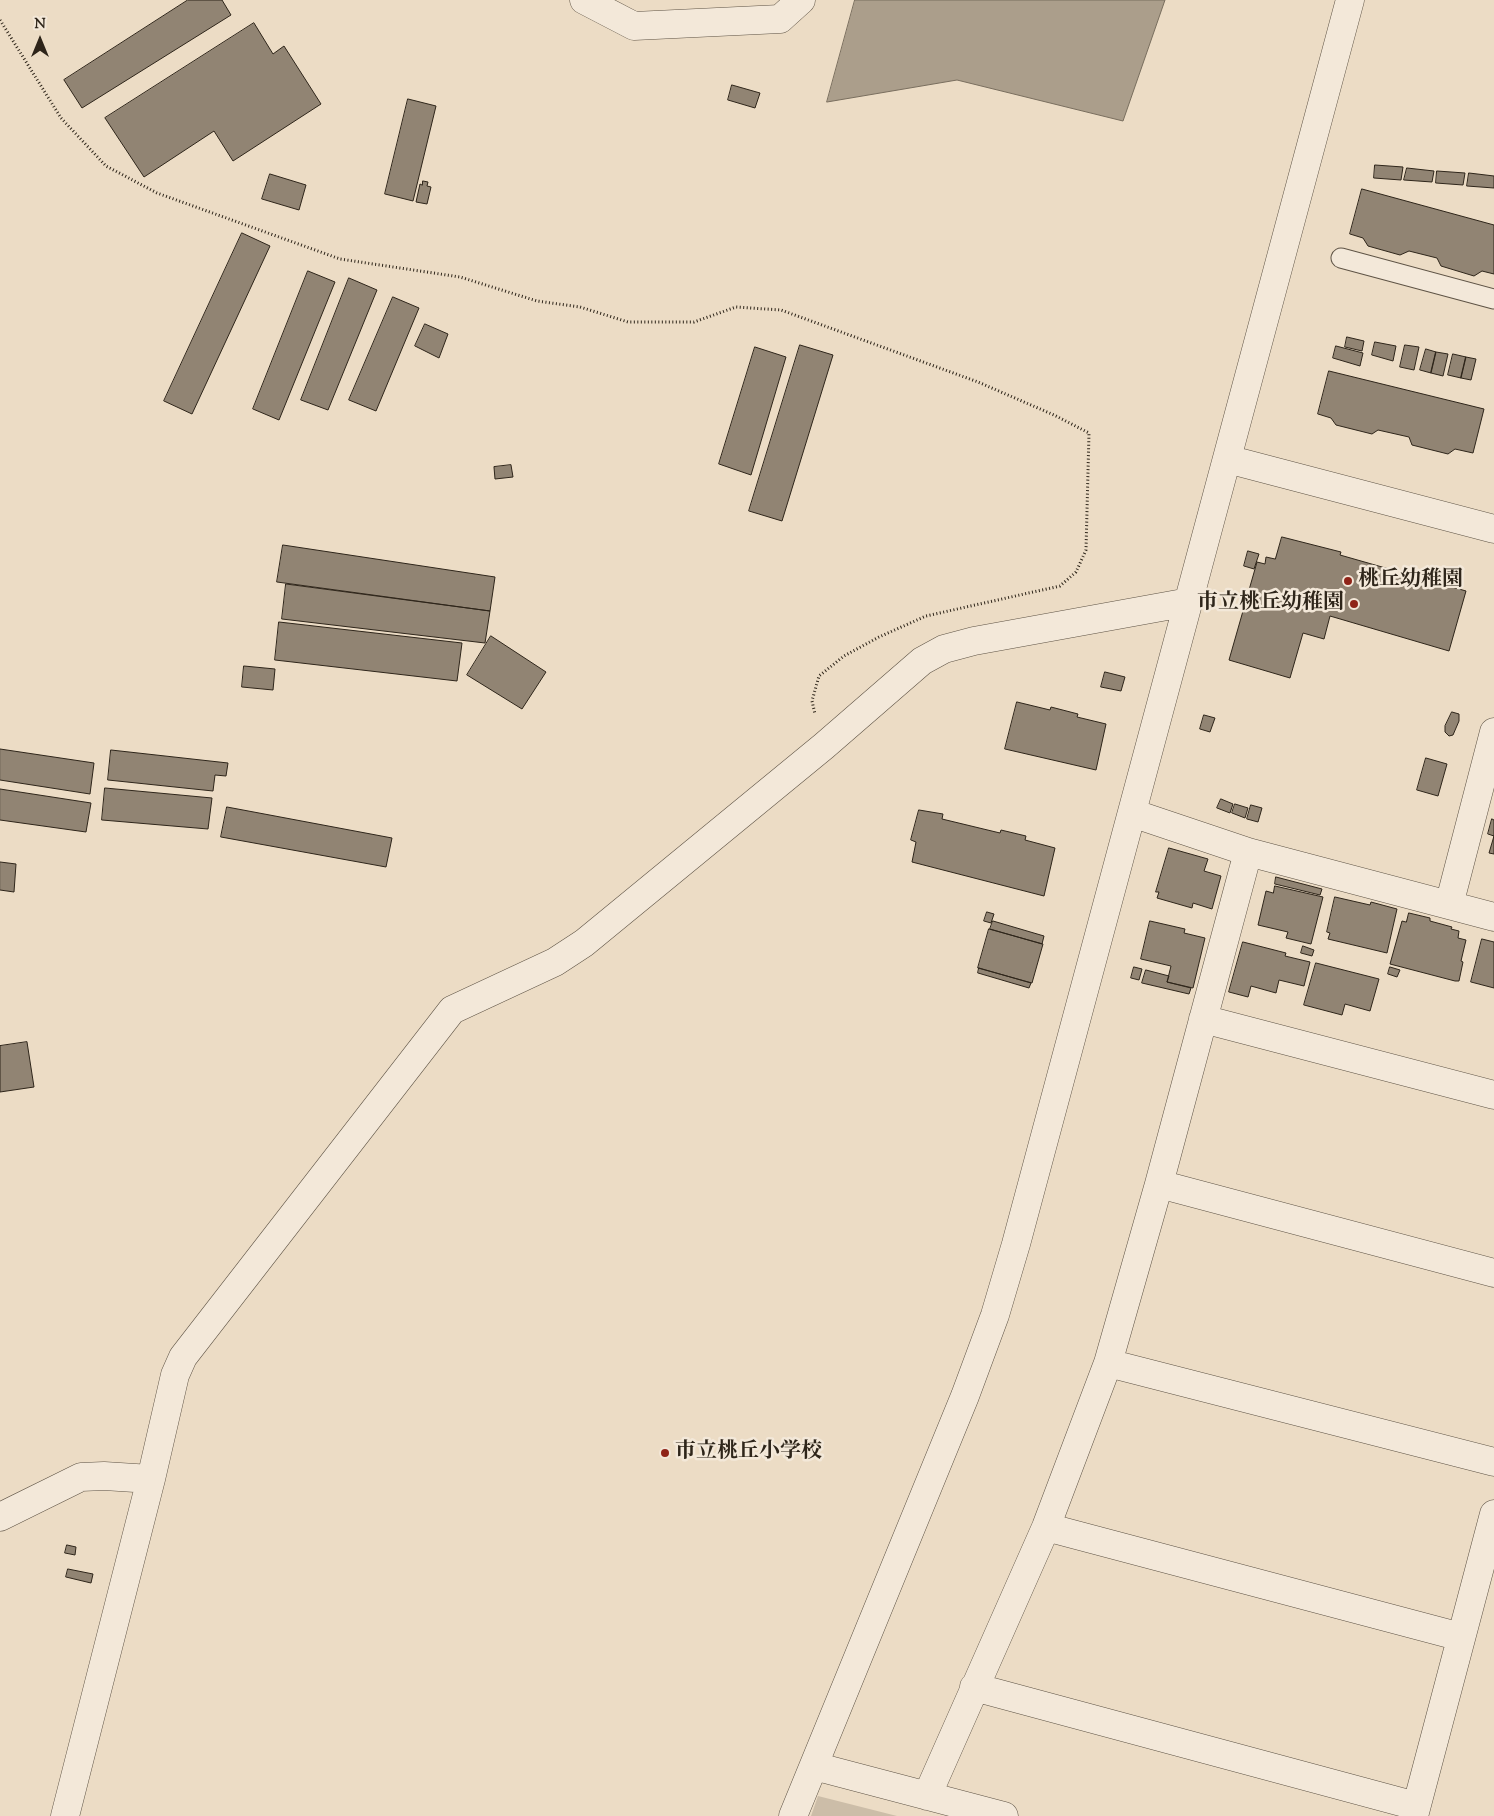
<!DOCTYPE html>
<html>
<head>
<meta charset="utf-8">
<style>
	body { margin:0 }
	#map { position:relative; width:1494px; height:1816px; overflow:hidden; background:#ecdcc5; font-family:"Sorts Mill Goudy",serif }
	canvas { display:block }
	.north { position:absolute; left:15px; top:15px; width:50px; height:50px; -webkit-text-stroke:4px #f3e8d9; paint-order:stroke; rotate:0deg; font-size:14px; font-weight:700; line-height:20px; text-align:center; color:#2e251a }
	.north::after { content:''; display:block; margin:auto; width:18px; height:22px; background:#2e251a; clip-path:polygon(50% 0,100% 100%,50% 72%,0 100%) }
</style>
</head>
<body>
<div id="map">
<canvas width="1494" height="1816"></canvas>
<div class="north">N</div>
</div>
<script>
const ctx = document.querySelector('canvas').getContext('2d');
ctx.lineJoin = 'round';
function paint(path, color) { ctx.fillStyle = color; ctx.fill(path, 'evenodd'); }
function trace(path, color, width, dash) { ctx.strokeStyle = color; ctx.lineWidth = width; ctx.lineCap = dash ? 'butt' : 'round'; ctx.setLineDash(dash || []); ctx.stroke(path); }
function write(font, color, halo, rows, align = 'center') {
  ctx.font = font + ' "Sorts Mill Goudy","Noto Serif JP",serif'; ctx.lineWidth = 5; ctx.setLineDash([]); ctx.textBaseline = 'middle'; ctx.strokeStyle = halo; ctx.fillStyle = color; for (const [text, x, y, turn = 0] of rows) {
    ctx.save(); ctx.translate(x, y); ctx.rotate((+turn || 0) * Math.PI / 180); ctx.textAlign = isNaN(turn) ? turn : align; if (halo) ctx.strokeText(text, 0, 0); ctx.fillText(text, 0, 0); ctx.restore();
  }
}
const green = new Path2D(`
	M818,1796L897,1816H811Z`);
const water = new Path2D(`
	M855,0H1165L1123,121L957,80L827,102Z`);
const building = new Path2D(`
	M188,0H222L231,15L82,108L64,80Z
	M254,23L273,54L284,46L321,104L233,161L214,131L144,177L105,118Z
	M732,85L760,93L755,108L728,100Z
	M408,99L436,106L413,201L385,194Z
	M1375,165L1403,167L1401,180L1374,178Z
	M1407,168L1434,171L1432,182L1404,180Z
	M1437,171L1465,173L1463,185L1436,183Z
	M1469,173L1494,176V188L1467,186Z
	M270,174L306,185L299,210L262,199Z
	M423,181L428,182L427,186L431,187L427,204L416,202L420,184L422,185Z
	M1362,189L1494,225V274L1482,271L1474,276L1441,266L1437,258L1409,251L1400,255L1368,246L1363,238L1350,234Z
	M242,233L270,246L192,414L164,401Z
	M308,271L335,282L279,420L253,409Z
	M349,278L377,290L328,410L301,400Z
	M393,297L419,308L376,411L349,400Z
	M425,324L448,334L439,358L415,346Z
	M1347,337L1364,341L1362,351L1345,347Z
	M1375,342L1396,346L1393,361L1372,355Z
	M800,345L833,355L782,521L749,511Z
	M1405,345L1419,347L1414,370L1400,367Z
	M1336,346L1363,353L1360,366L1333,358Z
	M755,347L786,357L751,475L719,464Z
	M1426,349L1436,352L1431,373L1420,370Z
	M1436,352L1448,354L1443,376L1431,373Z
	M1453,354L1466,357L1461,378L1448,375Z
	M1466,357L1476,359L1471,380L1461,378Z
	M1329,371L1484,409L1473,453L1455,449L1448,454L1412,445L1409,437L1378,430L1372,434L1336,425L1331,418L1318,414Z
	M511,465L513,477L495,479L494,467Z
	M1282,537L1341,552L1340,555L1466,591L1449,651L1330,616L1324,639L1303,633L1290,678L1229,660L1257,562L1265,564L1266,557L1275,559Z
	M283,545L495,577L490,611L277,582Z
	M1248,551L1259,554L1254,569L1244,566Z
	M286,584L490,611L485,643L282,619Z
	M279,622L462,643L457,681L275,660Z
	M491,636L546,672L522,709L467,675Z
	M244,666L275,669L273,690L242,687Z
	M1105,672L1125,677L1121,691L1101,687Z
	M1017,702L1050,710L1051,707L1078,714L1077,717L1106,724L1096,770L1005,749Z
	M1452,712L1459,714V721L1453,735L1449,736L1445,732V726Z
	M1204,715L1215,718L1210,732L1200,729Z
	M0,749L94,763L90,794L0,780Z
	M111,750L228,763L226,776L215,775L213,791L108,780Z
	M1426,758L1447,764L1438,796L1417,790Z
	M105,788L212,798L208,829L102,820Z
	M0,789L91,803L86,832L0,820Z
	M1221,799L1233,804L1230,813L1217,808Z
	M1235,804L1248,808L1245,818L1232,813Z
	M1251,805L1262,808L1258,822L1247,819Z
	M227,807L392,838L386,867L221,837Z
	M919,810L943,814L942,819L1000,833L1001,830L1026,836L1025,840L1055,848L1044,896L912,862L916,842L911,840Z
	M1492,819L1494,820V854L1489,853L1494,836L1488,834Z
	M1169,848L1208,859L1204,871L1221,876L1212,909L1193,903L1192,908L1157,898L1159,892H1156Z
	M0,862L16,864L14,892L0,890Z
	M1276,877L1322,889L1320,895L1275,884Z
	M1275,886L1323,897L1311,944L1286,938L1288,932L1258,925L1266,891L1273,893Z
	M1335,897L1370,905L1371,902L1397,909L1387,953L1328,939L1330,933L1327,932Z
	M987,912L994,914L991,923L984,921Z
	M1409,913L1430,918V921L1452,927L1451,929L1459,931L1458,938L1466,940L1461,961L1463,962L1459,981H1455L1390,964L1402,921L1406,922Z
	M993,921L1044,936L1042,944L990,929Z
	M1150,921L1185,929L1184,933L1205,938L1193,988L1167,982L1171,966L1141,959Z
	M989,929L1043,944L1032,983L978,968Z
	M1482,939L1494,942V988L1471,982Z
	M1243,942L1286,953L1285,956L1310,962L1304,986L1279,980L1276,993L1251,986L1248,997L1229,992Z
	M1303,946L1314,950L1312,956L1301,953Z
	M1316,963L1379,979L1370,1011L1345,1004L1342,1015L1304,1005Z
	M1134,967L1142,969L1139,980L1131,978Z
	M1390,967L1400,970L1397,977L1388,974Z
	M979,968L1031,983L1029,988L978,973Z
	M1146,970L1169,976L1167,982L1191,988L1189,994L1142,983Z
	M27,1042L34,1087L0,1092V1046Z
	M67,1545L76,1547L75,1555L65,1553Z
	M68,1569L93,1574L91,1583L66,1577Z`);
const path = new Path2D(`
	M0,20L61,118L106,166L157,193L340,259L460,277L537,301L580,307L628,322H694L736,307L781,310L978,382L1054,415L1089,433L1086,550L1076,572L1060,586L926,616L879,637L844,656L819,676L812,701L815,714`);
const lane = new Path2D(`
	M1341,258L1494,299`);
const street = new Path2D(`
	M584,0L634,26L780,19L801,0
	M1227,459L1494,529
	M1132,813L1248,852L1494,917
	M1449,905L1494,732
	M1203,1019L1494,1095
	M1159,1184L1494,1273
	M1108,1363L1494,1462
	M0,1517L81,1477L104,1476L151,1479
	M1046,1527L1461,1637
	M974,1687L1416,1806
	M814,1766L1004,1816
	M927,1796L1046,1527L1108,1363L1159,1184L1248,852
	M65,1816L151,1479L175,1375L183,1357L452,1010L555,962L584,943L824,746L922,661L944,649L974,641L1189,602
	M793,1816L965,1396L995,1315L1016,1244L1350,0
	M1414,1816L1494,1514`);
const markers = [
	[1348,581,5,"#8f2418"],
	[1354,604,5,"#8f2418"],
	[665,1453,5,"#8f2418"]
];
const poiNames = [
	["桃丘幼稚園",1358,581],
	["市立桃丘幼稚園",1344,604,"right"],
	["市立桃丘小学校",675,1453]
];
paint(green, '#ccbda8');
paint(water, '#ab9e8b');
trace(water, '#796e5e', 1);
paint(building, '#918473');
trace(building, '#2e251a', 1);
trace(lane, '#5e5345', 21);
trace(street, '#5e5345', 29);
trace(path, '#2e251a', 3, [1, 2.5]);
trace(lane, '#f3e8d9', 19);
trace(street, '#f3e8d9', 28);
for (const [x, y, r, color] of markers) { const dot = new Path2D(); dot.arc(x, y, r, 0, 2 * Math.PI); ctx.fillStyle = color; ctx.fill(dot); trace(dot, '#f3e8d9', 2); }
write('bold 21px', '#2e251a', '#f3e8d9', poiNames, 'left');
</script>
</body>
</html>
